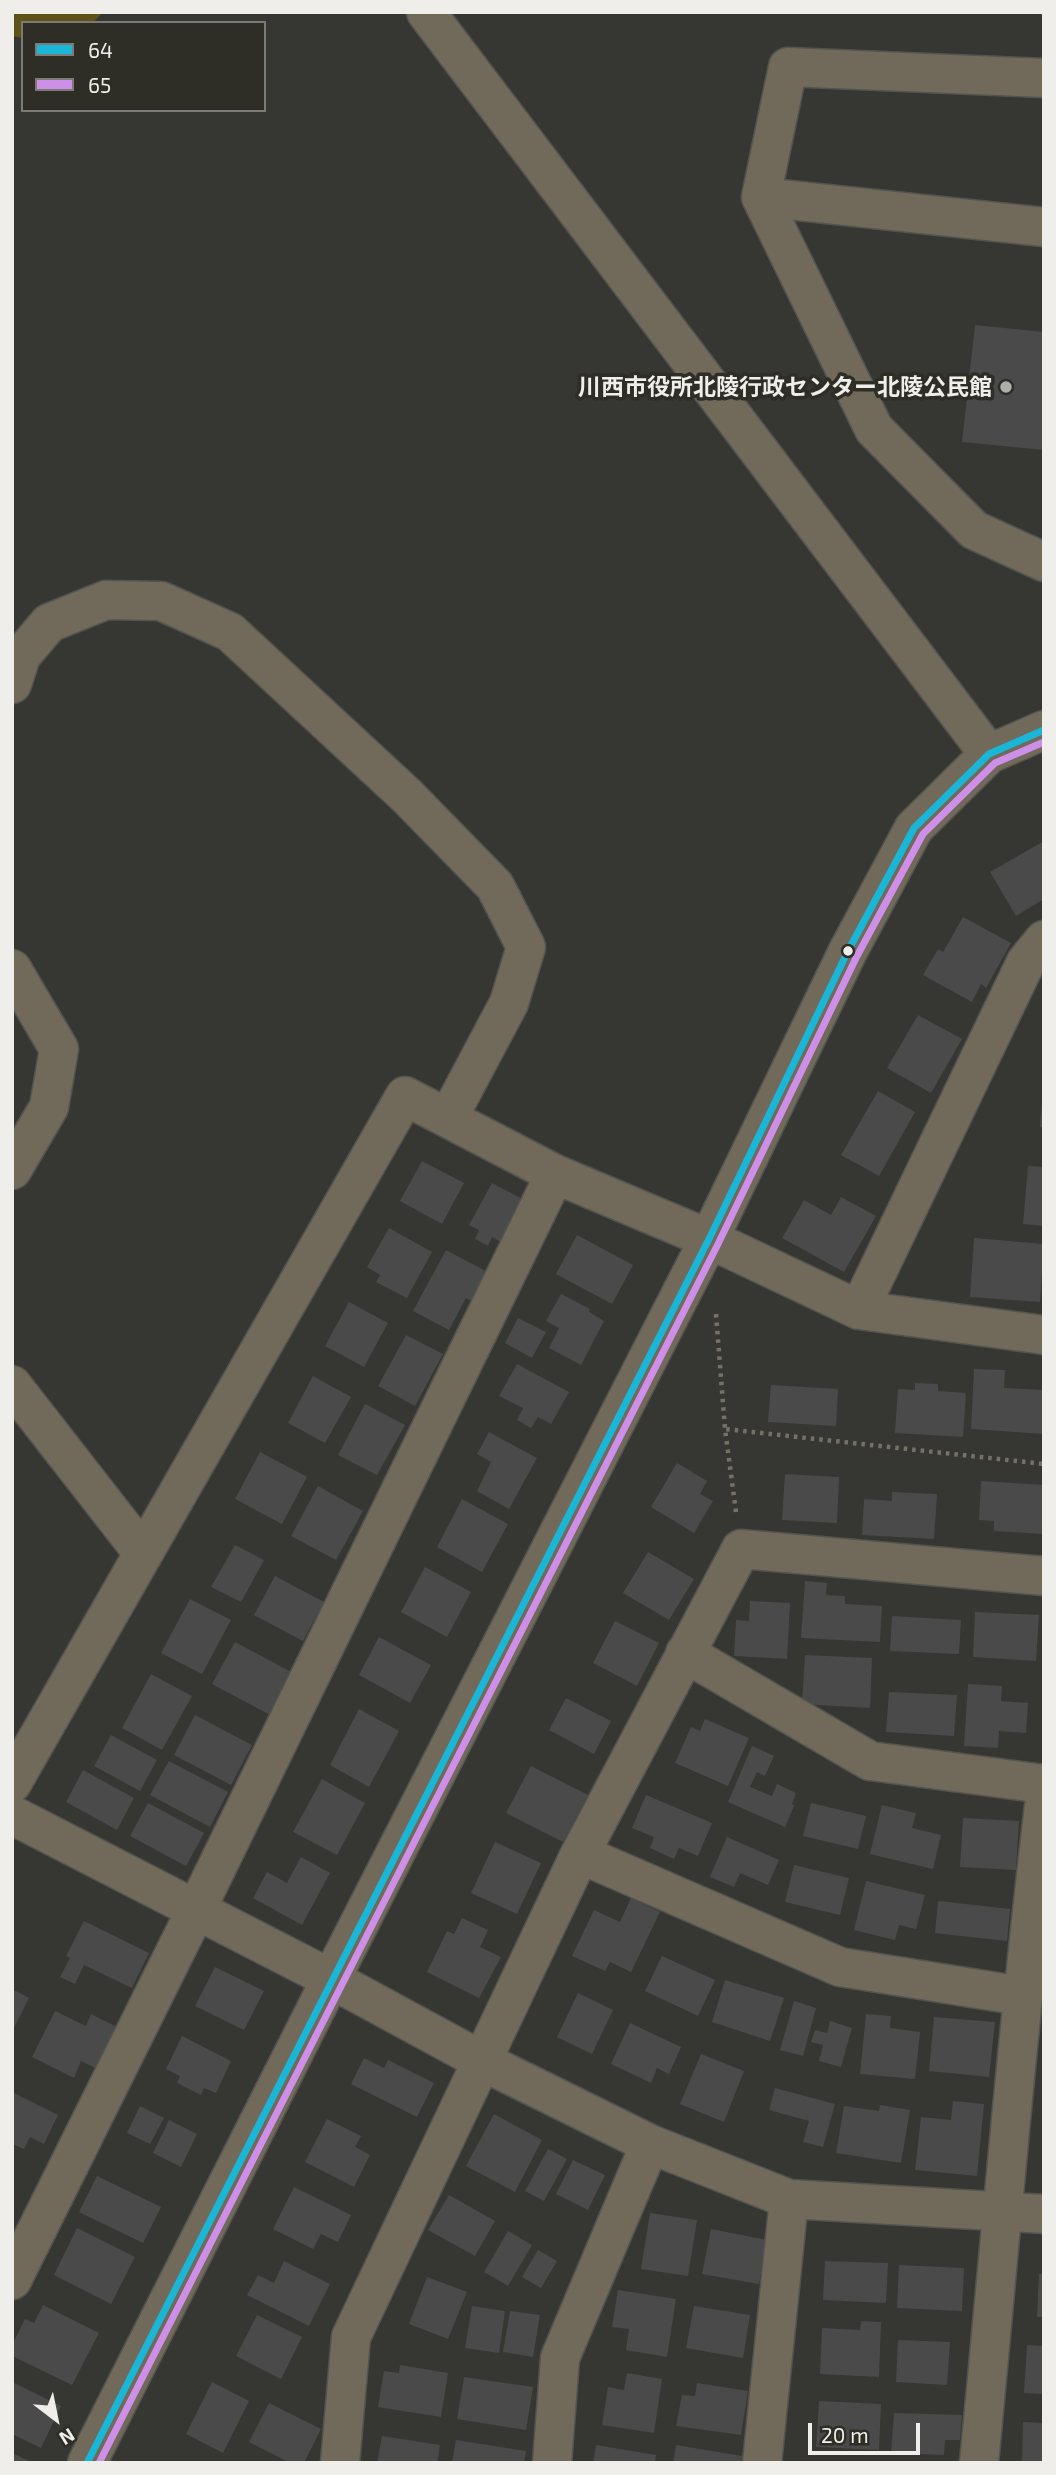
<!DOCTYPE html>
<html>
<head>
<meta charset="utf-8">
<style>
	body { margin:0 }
	#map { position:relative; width:1056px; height:2475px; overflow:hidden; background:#363632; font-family:"Exo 2",sans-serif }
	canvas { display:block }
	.frame { position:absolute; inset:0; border:14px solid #efeeea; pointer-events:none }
	.legend { position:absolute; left:21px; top:21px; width:245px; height:91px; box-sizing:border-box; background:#2e2d26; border:2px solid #7b7a74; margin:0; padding:9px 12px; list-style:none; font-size:21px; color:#efeeea }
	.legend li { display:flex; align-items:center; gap:14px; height:35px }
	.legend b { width:35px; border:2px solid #7b7a74 }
	.north { position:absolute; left:21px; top:2384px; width:70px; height:70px; -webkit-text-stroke:5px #2e2d26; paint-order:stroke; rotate:148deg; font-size:19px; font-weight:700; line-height:28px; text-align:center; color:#efeeea }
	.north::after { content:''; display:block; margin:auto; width:24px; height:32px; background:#efeeea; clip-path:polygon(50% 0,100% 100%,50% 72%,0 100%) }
	.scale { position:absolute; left:808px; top:2423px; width:112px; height:32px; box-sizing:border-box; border:4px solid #efeeea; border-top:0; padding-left:9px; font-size:21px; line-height:24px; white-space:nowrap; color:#efeeea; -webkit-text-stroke:5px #2e2d26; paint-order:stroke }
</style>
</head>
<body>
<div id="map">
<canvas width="1056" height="2475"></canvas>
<div class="frame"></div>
<ul class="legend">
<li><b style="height:9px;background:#1ab6d8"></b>64</li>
<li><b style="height:9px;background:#ce8fe9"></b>65</li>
</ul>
<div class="north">N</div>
<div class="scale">20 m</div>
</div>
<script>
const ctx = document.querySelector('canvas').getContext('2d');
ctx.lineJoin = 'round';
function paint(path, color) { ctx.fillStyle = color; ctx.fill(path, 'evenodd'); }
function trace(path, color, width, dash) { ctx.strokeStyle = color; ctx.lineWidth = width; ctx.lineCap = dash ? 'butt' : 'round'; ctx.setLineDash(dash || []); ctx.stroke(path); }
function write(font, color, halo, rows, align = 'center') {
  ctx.font = font + ' "Exo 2","Noto Sans JP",sans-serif'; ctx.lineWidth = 7; ctx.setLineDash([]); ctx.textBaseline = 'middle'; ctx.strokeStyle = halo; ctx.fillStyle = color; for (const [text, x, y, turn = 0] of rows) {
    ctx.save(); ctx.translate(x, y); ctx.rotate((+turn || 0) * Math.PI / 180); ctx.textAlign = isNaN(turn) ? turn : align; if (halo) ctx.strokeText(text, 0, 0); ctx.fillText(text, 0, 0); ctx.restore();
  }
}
const green = new Path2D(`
	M12,12H103L93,23H23V38L12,36Z`);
const building = new Path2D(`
	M975,325L1044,332V450L962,442Z
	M1044,841V899L1016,916L990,872Z
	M963,917L1011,943L986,988L981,984L972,1002L923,975L938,949L943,952Z
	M918,1015L962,1039L931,1093L887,1068Z
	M878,1091L915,1112L879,1176L841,1155Z
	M1042,1101H1044V1128L1040,1127Z
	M422,1161L464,1183L442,1224L400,1201Z
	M1028,1166L1044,1167V1226L1023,1224Z
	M492,1183L524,1200L501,1242L492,1237L488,1246L475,1239L479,1230L469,1225Z
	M841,1197L876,1216L844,1272L782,1238L804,1200L831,1215Z
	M389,1228L432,1252L407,1298L376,1282L380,1275L367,1267Z
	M577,1235L633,1265L612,1304L556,1274Z
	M974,1238L1044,1244L1040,1302L970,1297Z
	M446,1250L491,1274L475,1303L466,1298L449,1330L413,1311Z
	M561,1294L590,1309L589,1312L604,1321L581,1365L549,1348L559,1328L546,1321Z
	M349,1302L388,1323L364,1367L325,1346Z
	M518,1318L546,1332L532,1358L505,1343Z
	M406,1335L443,1354L415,1406L378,1386Z
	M517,1364L569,1392L551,1424L538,1417L531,1428L517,1420L523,1408L499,1396Z
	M974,1369L1005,1370L1004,1388L1044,1390V1434L971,1429Z
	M313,1376L351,1397L325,1443L288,1423Z
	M915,1383L938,1384V1391L966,1393L963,1437L895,1433L898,1389L915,1390Z
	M771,1385L838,1389L836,1426L768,1422Z
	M365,1404L405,1425L377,1475L338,1455Z
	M489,1432L537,1458L509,1509L477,1491L491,1462L477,1454Z
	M260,1452L307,1477L282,1524L235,1499Z
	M677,1463L707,1481L700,1494L713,1501L694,1533L651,1507Z
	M785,1474L839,1477L837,1523L782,1520Z
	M981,1481L1044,1485V1534L994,1531V1521L979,1520Z
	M318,1486L363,1511L336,1560L291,1536Z
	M892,1492L937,1494L934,1539L862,1535L864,1499L892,1501Z
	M462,1499L508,1524L482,1572L437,1547Z
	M235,1545L264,1560L241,1602L211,1587Z
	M648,1552L694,1579L669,1620L623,1593Z
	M425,1567L471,1592L447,1637L401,1612Z
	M275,1576L324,1602L303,1641L254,1615Z
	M805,1581L827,1583L826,1595L845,1596V1604L882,1606L880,1642L801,1638Z
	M190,1599L231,1620L202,1674L161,1653Z
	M750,1601L790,1603L787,1659L734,1656L736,1620L749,1621Z
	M975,1612L1039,1615L1036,1661L973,1657Z
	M892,1616L961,1620L959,1654L890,1651Z
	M615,1621L659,1643L637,1686L593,1663Z
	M379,1637L431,1665L410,1703L359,1675Z
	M235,1642L293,1673L270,1715L212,1684Z
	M805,1655L872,1658L870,1708L802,1704Z
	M151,1674L192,1696L162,1750L122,1728Z
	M968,1684L1002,1686L1001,1701L1028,1703L1026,1733L999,1731L998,1748L964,1746Z
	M889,1692L957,1695L954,1736L886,1732Z
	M566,1698L611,1721L594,1754L549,1730Z
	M359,1709L399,1731L369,1787L330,1765Z
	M195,1715L252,1745L231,1785L174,1755Z
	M705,1719L749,1738L728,1786L675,1763L691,1727L700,1731Z
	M111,1735L157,1760L140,1791L94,1766Z
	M752,1746L774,1756L765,1776L757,1772L750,1787L772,1796L777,1784L796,1793L792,1804L794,1806L785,1827L728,1802Z
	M169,1761L228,1792L210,1827L150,1795Z
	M531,1766L588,1795L563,1842L506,1813Z
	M83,1770L134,1798L117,1830L66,1802Z
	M322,1779L365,1803L337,1855L293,1832Z
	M646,1795L712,1823L698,1856L679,1848L674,1859L650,1848L654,1837L632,1828Z
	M148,1803L204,1833L186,1866L130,1836Z
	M811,1803L866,1816L858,1849L803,1836Z
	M882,1805L916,1813L912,1828L941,1835L933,1869L870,1854Z
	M963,1818L1019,1821L1016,1870L960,1867Z
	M727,1837L779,1860L768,1885L740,1873L734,1887L710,1877Z
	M495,1842L541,1863L517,1914L471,1893Z
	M301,1857L330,1873L302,1925L253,1898L267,1872L287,1883Z
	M794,1865L849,1878L840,1915L785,1902Z
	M866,1881L925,1895L916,1929L899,1925L895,1940L854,1930Z
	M631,1898L660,1912L631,1972L610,1962L605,1971L572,1956L594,1910L620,1922Z
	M938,1901L1010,1909L1007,1941L935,1933Z
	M462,1918L488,1930L480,1947L501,1957L479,1998L427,1972L447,1931L454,1934Z
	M84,1921L149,1953L132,1988L84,1965L75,1984L60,1977L70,1958L66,1956Z
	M662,1956L715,1980L698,2016L645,1991Z
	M215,1967L264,1991L244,2030L195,2006Z
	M725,1980L784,1998L770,2041L712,2022Z
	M12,1989L29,1998L12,2032Z
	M578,1993L613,2010L592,2054L557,2037Z
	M794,2001L816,2008L803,2056L780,2050Z
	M55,2011L86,2026L91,2014L117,2027L97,2069L81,2061L74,2078L32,2057Z
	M866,2014L891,2016L890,2028L920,2032L915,2079L860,2074Z
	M934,2017L995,2022L989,2077L929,2071Z
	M830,2021L852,2028L841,2067L819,2061L823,2045L811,2042L815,2030L827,2033Z
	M630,2023L681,2047L669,2074L657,2068L651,2083L611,2064Z
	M182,2036L231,2061L216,2093L204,2088L201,2095L177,2083L180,2076L166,2069Z
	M701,2054L744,2071L724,2122L680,2104Z
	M364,2058L384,2068L388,2060L434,2083L417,2117L351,2084Z
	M775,2088L835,2104L823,2147L803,2142L809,2121L769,2110Z
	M12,2092L58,2115L44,2144L30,2137L24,2149L12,2144Z
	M953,2101L984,2104L977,2176L915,2170L921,2117L951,2120Z
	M880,2105L910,2110L901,2163L836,2153L844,2106L879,2111Z
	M140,2106L164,2118L150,2144L127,2133Z
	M494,2114L542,2140L515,2192L466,2166Z
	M327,2119L361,2136L355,2147L370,2155L354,2187L305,2162Z
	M169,2120L197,2134L181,2167L153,2153Z
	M548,2149L567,2159L544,2201L525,2191Z
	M573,2160L605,2175L588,2210L556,2194Z
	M97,2176L161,2207L143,2243L79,2212Z
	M294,2187L351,2215L338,2242L321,2234L313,2249L273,2229Z
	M449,2195L495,2221L475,2256L428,2230Z
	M650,2213L697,2220L688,2276L641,2269Z
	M77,2228L135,2257L111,2304L54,2275Z
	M711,2229L767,2240L759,2284L702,2274Z
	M508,2231L532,2245L508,2286L484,2272Z
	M538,2250L557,2261L541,2288L522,2277Z
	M284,2261L330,2284L309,2326L247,2295L258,2275L274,2283Z
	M825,2261L888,2263L886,2303L823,2300Z
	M899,2265L964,2268L962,2311L897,2308Z
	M1039,2274H1044V2317H1037Z
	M427,2277L467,2292L448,2339L409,2324Z
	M618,2290L676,2299L667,2357L626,2350L629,2329L612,2327Z
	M43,2305L99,2333L72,2385L12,2356V2345L25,2319L34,2323Z
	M472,2306L505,2311L499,2353L465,2348Z
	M694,2306L750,2315L743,2358L686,2348Z
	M510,2311L540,2315L533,2357L503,2352Z
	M257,2315L302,2337L281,2379L236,2356Z
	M861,2321L881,2322L879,2377L820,2374L822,2328L860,2330Z
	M898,2340L950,2342L947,2385L896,2382Z
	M1027,2345L1044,2346V2394L1024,2393Z
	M400,2365L448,2373L441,2417L378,2407L384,2371L399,2373Z
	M627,2373L662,2379L654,2433L602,2425L608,2387L624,2390Z
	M464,2377L533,2387L526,2430L457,2419Z
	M12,2382L61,2406L41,2448L12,2434Z
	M212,2382L249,2401L223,2453L186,2434Z
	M697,2383L748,2391L741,2435L676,2426L682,2395L695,2396Z
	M819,2401L881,2404L879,2450L816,2447Z
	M269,2403L321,2429L304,2463H290L249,2442Z
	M894,2413L962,2415L960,2440H945L944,2455L891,2453Z
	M1023,2422L1044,2423V2463L1022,2462Z
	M382,2436L440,2445L437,2463H377Z
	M456,2440L526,2451L524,2463H452Z
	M596,2445L656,2455L655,2463H593Z
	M676,2445L742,2456L741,2463H673Z
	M12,2453L33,2463H12Z`);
const path = new Path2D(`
	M716,1314L725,1429
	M736,1512L725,1429L1044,1464`);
const minor = new Path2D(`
	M426,12L989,754
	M1044,78L788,67L761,197L874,429L974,530L1044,562
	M761,197L1044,227
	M12,684L21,656L49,623L106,600L161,601L230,632L407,796L495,886L526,947L509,1003L448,1118
	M12,969L59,1049L49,1107L12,1170
	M859,1310L1026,962L1044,940
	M12,1385L143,1553
	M685,1653L870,1761L1044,1784
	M12,1783L405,1096L555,1174L709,1239L859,1310L1044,1335
	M12,1815L331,1979L484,2062L650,2144L789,2199L1044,2214
	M580,1854L840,1967L1022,1996
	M12,2280L196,1910L555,1174
	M87,2463L331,1979L709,1239L848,951L914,828L989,754L1044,730
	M340,2463L351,2337L580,1854L741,1549L1044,1576
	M552,2463L560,2358L650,2144
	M762,2463L789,2199
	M979,2463C1000,2244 1018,2024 1044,1806`);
const bus1 = new Path2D(`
	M87,2463L709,1239L848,951L914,828L989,754L1044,730`);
const bus2 = new Path2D(`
	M99,2463L718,1244L857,956L923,834L995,763L1044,742`);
const markers = [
	[1006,387,7,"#aeaeaa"],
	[848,951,6,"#efeeea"]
];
const poiNames = [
	["川西市役所北陵行政センター北陵公民館",992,387]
];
paint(green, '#5f5219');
paint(building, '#4a4a4a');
trace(minor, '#535350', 41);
trace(path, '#757167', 4.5, [3.5, 5]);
trace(minor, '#716a5a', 38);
trace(bus1, '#1ab6d8', 7);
trace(bus2, '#ce8fe9', 7);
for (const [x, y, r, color] of markers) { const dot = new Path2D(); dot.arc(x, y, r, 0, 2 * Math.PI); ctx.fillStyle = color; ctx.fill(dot); trace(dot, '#2e2d26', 2.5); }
write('bold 23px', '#efeeea', '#2e2d26', poiNames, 'right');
</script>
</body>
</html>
